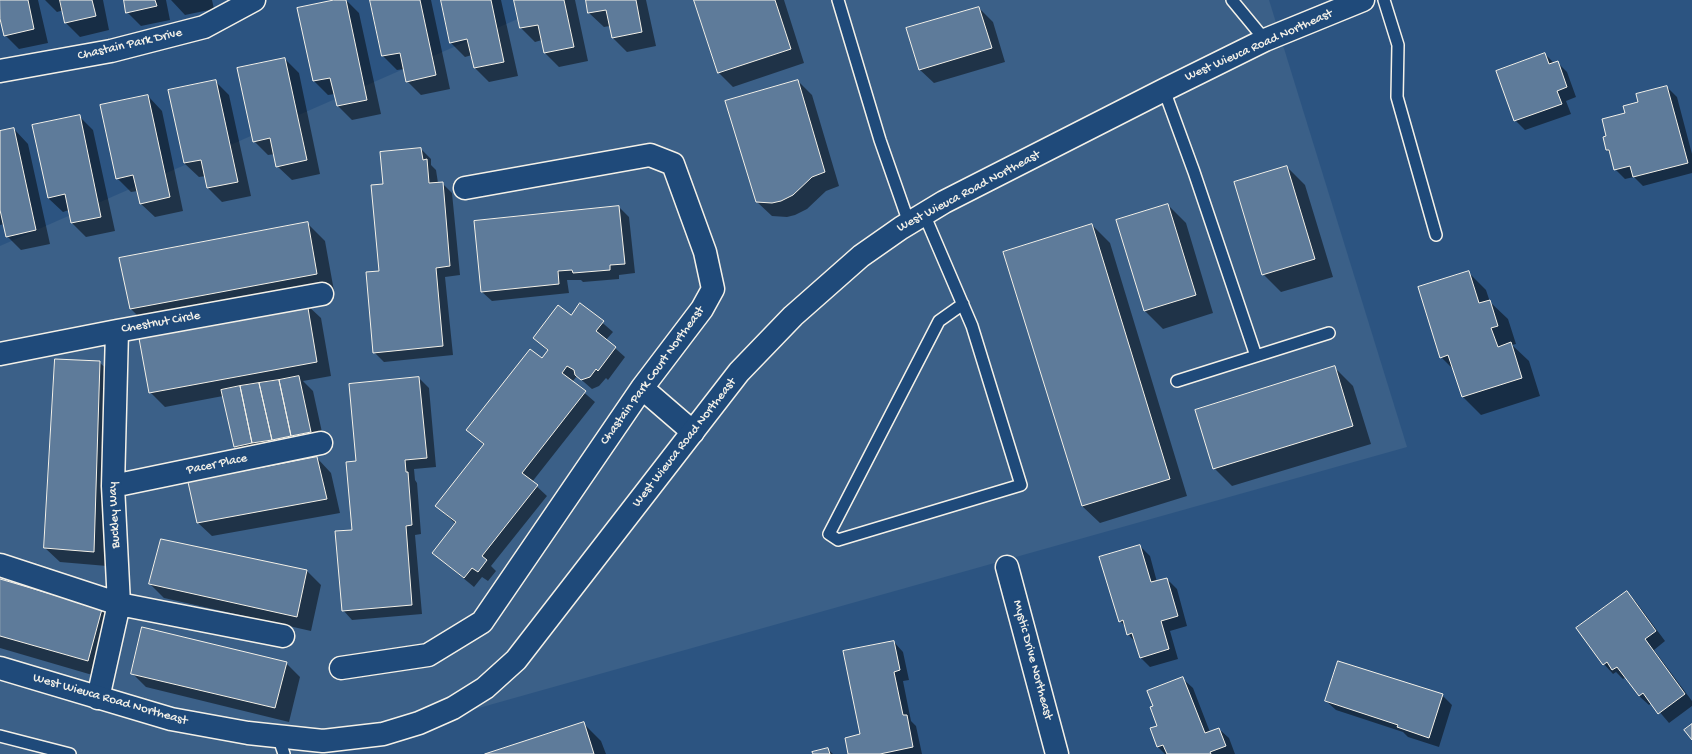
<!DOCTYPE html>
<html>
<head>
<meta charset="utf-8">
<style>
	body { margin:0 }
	canvas { display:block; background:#2c5481 }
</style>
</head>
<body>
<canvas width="1692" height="754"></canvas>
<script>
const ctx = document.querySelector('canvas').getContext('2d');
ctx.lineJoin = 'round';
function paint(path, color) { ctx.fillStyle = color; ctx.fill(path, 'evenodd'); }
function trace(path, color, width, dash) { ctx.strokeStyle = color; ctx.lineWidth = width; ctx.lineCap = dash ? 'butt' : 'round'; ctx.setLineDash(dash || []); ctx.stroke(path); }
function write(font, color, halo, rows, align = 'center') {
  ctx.font = font + ' "Gochi Hand",sans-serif'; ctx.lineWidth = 4; ctx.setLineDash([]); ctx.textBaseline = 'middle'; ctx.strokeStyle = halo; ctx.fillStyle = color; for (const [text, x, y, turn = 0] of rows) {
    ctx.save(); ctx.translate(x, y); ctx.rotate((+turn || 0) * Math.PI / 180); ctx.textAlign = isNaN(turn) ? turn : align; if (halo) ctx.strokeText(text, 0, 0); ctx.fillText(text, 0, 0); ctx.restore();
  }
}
const built = new Path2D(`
	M561,0H1269L1407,447L315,754H0V246Z`);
const shadow = new Path2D(`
	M0,0H38L48,43L19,49L5,35L2,23H0Z
	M45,0H103L109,30L80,37L66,23L64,10L57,12Z
	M125,0H166L170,20L141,26L127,12Z
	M171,0H212L214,9L185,15Z
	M339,0H346L359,13L381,114L352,120L338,106L335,94L328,95L314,81Z
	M371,0H431L450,89L421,95L407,81L404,69L397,70L383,56Z
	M442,0H501L518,76L489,82L475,68L472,55L465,57L451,43Z
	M515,0H575L588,61L559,67L545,53L542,40L535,42L521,28Z
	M587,0H646L656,46L627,52L613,38L610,26L604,27L589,13Z
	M695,0H784L804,63L733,87L719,73Z
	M979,8L993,22L1005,62L934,83L919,69Z
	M1545,54L1554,63L1557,62L1567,72L1576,97L1566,101L1571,114L1525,130L1515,120Z
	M285,59L299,73L320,174L292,180L277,166L275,154L268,155L254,141Z
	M215,81L229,95L251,196L222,202L208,188L206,176L199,177L184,163Z
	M798,81L812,95L839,186L826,191L807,209L795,215L787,217L772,216L757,202Z
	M1667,87L1677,97L1692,154V173L1643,186L1634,177L1625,179L1615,169L1611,154L1607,150V136L1626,114Z
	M148,96L162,111L183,211L155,217L140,203L138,191L131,192L117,178Z
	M79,116L93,130L115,231L86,237L72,223L69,210L63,212L48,198Z
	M14,129L28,144L50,244L21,250L7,236L4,224L0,225V132Z
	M421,149L431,159V165L436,170L438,183H442L452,193L460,275L445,277L453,355L384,362L374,352L380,272L384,185Z
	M1287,167L1305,185L1333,277L1281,292L1263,274Z
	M1168,205L1186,223L1213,313L1163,329L1145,311Z
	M619,207L629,217L635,273L619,275V279L583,282L581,280H567L569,293L492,301L482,292Z
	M307,223L325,241L334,291L149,327L131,309Z
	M1092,225L1110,243L1187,496L1100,523L1082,506Z
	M1468,272L1486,290L1490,302L1508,319L1516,344L1512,345L1529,361L1540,396L1481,415L1463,397L1454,370L1441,357Z
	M306,304L321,318L331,376L303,381L313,391L325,446L249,461L235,446L223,396L165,407L150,392Z
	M581,304L613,332L606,340L625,357L608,380L606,378L599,386L592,389L577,376L572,382L595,402L532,482L547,496L491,566L496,571L488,581L482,577L474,587L433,553L456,524L436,506L484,445L468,430L542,360L548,351L534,338L571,316Z
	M99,362L114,376L107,566L60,562L45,548Z
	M1335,368L1353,386L1371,444L1232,486L1214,468Z
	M419,378L429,388L436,467L414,469L415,480L417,483L421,534L415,535L422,614L352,620L343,610L353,531L357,462Z
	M317,458L331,473L340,513L212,536L197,522Z
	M162,540L307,571L321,585L311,631L164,598L150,584Z
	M1140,546L1150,556L1157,582L1167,579L1177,589L1187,626L1170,631L1178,659L1150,667L1140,657L1136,643L1128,634L1126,627L1120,621Z
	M0,580L102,610L120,628L106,679L0,648Z
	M1627,592L1636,602L1665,641L1654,650L1692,701V706L1669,723L1652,703L1649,705L1639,696L1626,677L1623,679L1616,672L1613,674L1604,664Z
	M894,642L903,652L909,680L903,681L911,721L916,726L922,754H849L861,735Z
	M286,663L300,677L289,722L146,687L132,673Z
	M1183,679L1193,688L1210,732L1219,729L1229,738L1235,754H1165L1158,747V726Z
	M1442,695L1452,705L1439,747L1408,737L1403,732L1336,710L1326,701Z
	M583,723L601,741L606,754H488Z
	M828,749L833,754H814Z`);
const building = new Path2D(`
	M0,0H28L34,29L4,36L0,19Z
	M60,0H92L96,16L65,23Z
	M124,0H155L157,6L126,13Z
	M334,0H346L367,100L337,106L330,78L313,81L297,8Z
	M370,0H420L436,75L406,82L400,53L382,56Z
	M441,0H491L504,62L474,68L467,39L450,43Z
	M514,0H564L574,47L544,53L538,25L520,28Z
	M586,0H636L642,32L612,38L606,10L588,13Z
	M694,0H775L791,49L718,73Z
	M979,7L992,48L919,70L906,28Z
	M1545,53L1549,64L1558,61L1567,87L1557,91L1562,104L1514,121L1496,71Z
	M285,58L307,160L276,167L270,138L253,142L237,68Z
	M216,80L238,182L207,188L201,160L184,163L168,90Z
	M798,80L825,172L812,177L793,195L781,201L772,203L756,202L725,101Z
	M1667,86L1688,163L1633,177L1630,166L1614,170L1609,150H1606L1603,137L1606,136L1602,119L1625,113L1623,106L1638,102L1636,94Z
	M148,95L170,197L140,204L133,175L116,179L100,105Z
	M80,115L101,217L71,223L65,194L48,198L32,125Z
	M14,128L36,230L6,237L0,210V131Z
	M421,148L423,160L427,159L429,183L443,182L450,266L436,268L443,346L373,353L366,272L379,271L371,185L383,184L380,152Z
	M1287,166L1315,259L1262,275L1234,182Z
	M1168,204L1196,295L1144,311L1116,220Z
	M619,206L625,264L610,265V270L573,273L572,270L558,271L559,284L481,292L474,221Z
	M308,222L317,274L130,309L119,258Z
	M1092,224L1170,479L1082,506L1003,252Z
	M1469,271L1479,303L1490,300L1498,326L1491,328L1498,347L1511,342L1522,378L1462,397L1448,355L1440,358L1418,287Z
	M307,302L317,362L149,393L138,333Z
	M580,303L604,321L596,331L616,347L598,371L596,369L590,377L581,380L575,375L574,370L567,366L562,373L586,391L522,473L538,485L482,556L487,560L478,572L472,568L464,578L432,553L456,522L435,506L484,444L466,430L530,349L542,358L548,350L533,338L558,305L571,315Z
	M55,359L100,361L94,552L44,548Z
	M1335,366L1353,426L1213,469L1195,410Z
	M299,376L311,432L291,436L279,380Z
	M419,377L427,458L405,460L406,472H408L412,525L406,526L412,605L342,611L335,531L352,530L346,462L356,461L349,384Z
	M279,380L291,436L272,440L259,383Z
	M259,383L272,440L252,443L240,386Z
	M240,386L252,443L234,447L221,390Z
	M317,457L327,499L197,523L188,482Z
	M161,539L307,570L297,617L149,584Z
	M1140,545L1151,582L1167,578L1178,616L1161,621L1169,649L1140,658L1132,633L1127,635L1123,620L1119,622L1099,557Z
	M0,579L102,609L88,661L0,636Z
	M1627,591L1656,631L1645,639L1685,694L1658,714L1643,693L1639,696L1617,667L1612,670L1607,662L1603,665L1576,628Z
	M142,627L287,662L275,708L131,674Z
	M894,641L900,670L894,672L903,715H907L913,747L880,754H848L845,738L860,734L843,651Z
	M1338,661L1443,694L1429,738L1397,727L1398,725L1325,701Z
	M1183,677L1205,733L1219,728L1226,746L1210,752L1211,754H1167L1163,745L1157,747L1150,728L1157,726L1150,707L1153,706L1147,691Z
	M584,722L594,754H485Z
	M1692,724V740L1684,730Z
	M828,748L830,754H813L812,752Z`);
const service = new Path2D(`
	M838,0L880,140L909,223
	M1232,0L1265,40
	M1384,0L1398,45L1397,97L1436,235
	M1164,90L1194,172L1256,356
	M924,214L972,326L1021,485L838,540L829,534L939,321L963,304
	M1177,381L1329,333
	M0,736L70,754
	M278,736L284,754`);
const minor = new Path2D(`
	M0,71L111,51L204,27L254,0
	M0,354L117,331L322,294
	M642,388L693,432
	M113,486L321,443
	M0,565L119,604L283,636
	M1007,567L1057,754
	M341,668L428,655L482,622L642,388L702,309L713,289L705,252L673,164L650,155L465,188
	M98,698L119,604L113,486L117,331`);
const tertiary = new Path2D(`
	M0,668L171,719L248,733L323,741L383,734L419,723L453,708L485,688L516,660L739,372L793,316L861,256L901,228L944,202L1164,90L1265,40L1363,0`);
const streetNames = [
	["Chastain Park Drive",130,45,-13],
	["West Wieuca Road Northeast",1259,46,-24],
	["West Wieuca Road Northeast",969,192,-28],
	["Chestnut Circle",161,323,-10],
	["Chastain Park Court Northeast",653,376,-54],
	["West Wieuca Road Northeast",685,443,-52],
	["Pacer Place",217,465,-12],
	["Buckley Way",115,515,-93],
	["Mystic Drive Northeast",1032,660,75],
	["West Wieuca Road Northeast",110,700,16]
];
paint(built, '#3b6088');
paint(shadow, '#0007');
paint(building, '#5e7b9a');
trace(building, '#f4f1e8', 1);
trace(service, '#f4f1e8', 14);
trace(minor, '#f4f1e8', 25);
trace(tertiary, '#f4f1e8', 25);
trace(service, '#1f4a7a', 11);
trace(minor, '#1f4a7a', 22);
trace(tertiary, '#1f4a7a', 22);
write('13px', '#f4f1e8', '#1f4a7a', streetNames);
</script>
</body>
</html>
